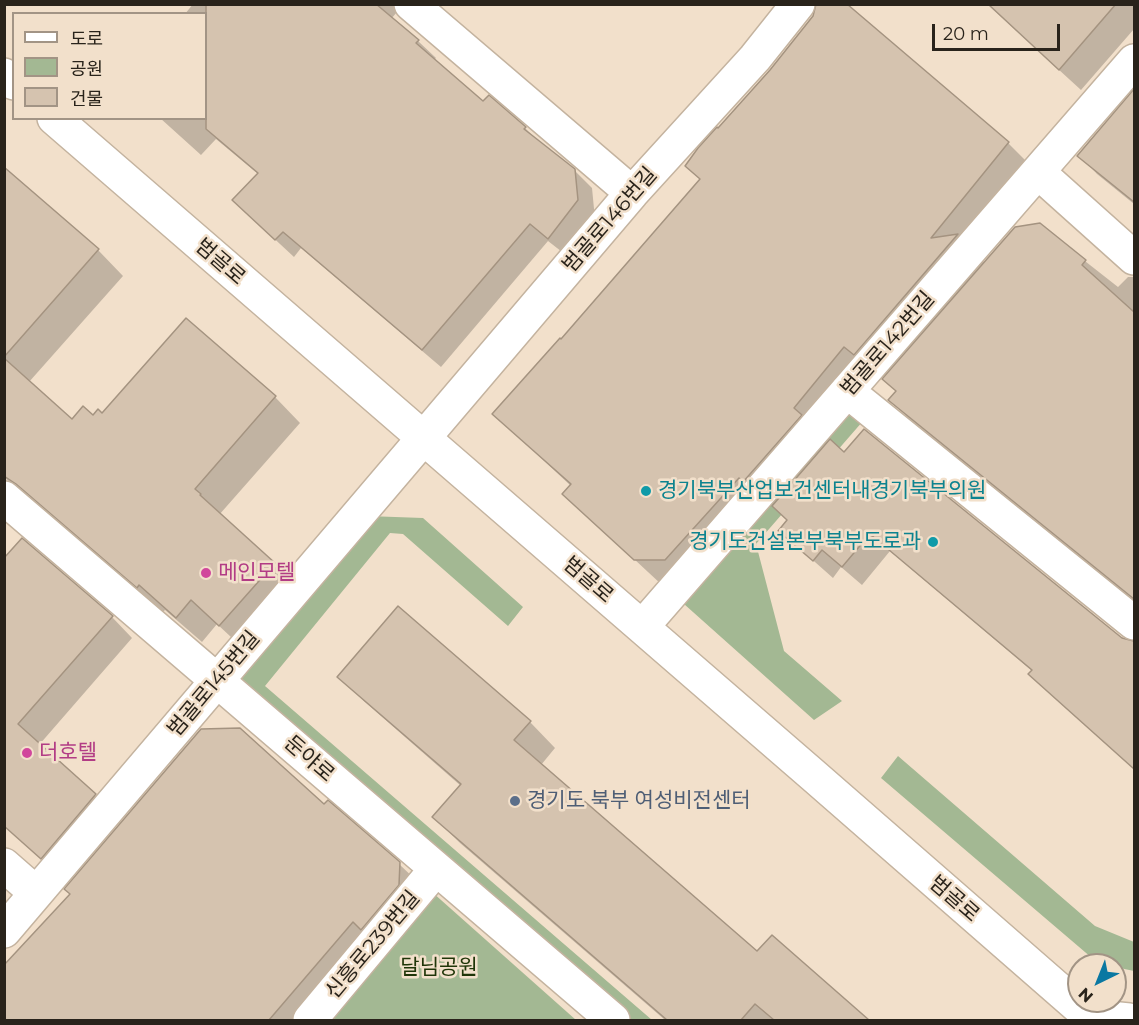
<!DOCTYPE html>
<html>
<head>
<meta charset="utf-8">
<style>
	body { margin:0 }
	#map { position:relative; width:1139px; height:1025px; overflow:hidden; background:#f2e0cb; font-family:Montserrat,"Noto Sans KR",sans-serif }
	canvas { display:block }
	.frame { position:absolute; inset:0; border:6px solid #29231b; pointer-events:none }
	.legend { position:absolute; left:12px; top:12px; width:195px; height:108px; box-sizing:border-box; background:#f2e0cb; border:2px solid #a29485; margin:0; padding:8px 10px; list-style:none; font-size:18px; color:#29231b }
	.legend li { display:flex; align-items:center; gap:12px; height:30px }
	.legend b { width:30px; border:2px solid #a29485 }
	.north { position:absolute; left:1067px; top:953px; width:60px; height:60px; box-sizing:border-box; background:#f2e0cb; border:2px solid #a29485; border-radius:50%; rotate:223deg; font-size:16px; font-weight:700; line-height:24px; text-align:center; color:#29231b }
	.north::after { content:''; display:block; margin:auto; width:21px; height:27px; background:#0a78a2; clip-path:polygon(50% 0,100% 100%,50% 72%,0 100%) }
	.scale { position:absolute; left:932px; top:24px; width:128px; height:27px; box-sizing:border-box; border:3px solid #29231b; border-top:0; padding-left:8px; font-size:18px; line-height:21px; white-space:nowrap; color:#29231b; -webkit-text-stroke:4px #f2e0cb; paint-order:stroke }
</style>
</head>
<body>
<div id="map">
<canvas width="1139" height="1025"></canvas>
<div class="frame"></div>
<ul class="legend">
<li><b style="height:8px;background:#fff"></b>도로</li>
<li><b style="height:16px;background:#a3b893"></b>공원</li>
<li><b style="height:16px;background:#d5c3af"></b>건물</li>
</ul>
<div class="north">N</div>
<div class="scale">20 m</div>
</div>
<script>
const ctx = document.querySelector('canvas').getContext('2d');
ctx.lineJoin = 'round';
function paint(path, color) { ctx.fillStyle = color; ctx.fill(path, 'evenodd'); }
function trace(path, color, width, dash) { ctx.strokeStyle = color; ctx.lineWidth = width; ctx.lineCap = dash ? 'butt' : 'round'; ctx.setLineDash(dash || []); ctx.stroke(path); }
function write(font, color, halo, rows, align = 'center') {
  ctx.font = font + ' Montserrat,"Noto Sans KR",sans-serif'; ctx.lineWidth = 5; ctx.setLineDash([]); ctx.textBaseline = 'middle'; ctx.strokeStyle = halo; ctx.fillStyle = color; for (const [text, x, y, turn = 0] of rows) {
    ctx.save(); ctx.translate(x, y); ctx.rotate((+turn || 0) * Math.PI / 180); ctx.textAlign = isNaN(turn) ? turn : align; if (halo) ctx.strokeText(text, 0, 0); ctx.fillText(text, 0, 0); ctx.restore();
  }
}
const green = new Path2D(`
	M850,409L863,421L756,544L784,651L842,701L814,720L684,604Z
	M367,516L423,518L523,607L508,626L403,534L390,533L265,686L652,1020H625L233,681Z
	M898,756L1095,926L1134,942V971L1115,967V965L1099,964L881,778Z
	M432,892L576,1020H325Z`);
const shadow = new Path2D(`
	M193,4H404L391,19L418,41L436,58L434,60L483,103L525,128L539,142L574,170L592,188L595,219L566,255L548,241L441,367L301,248L294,257L252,218L258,174L216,139L201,155L160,118H206V14H185Z
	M845,4L1008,143L1034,169L970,248L985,263L1039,225L1118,287L1128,277H1134V601L909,419L890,400L897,392L883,378L880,380L871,371L819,434L844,454L1121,639L1134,643V769L1049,692L1032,671L890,551L862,585L841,567L833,578L780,531L788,521L772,505L770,507L766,503L662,585L564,494L571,486L494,414L562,341L701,180Z
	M987,4H1134V29L1081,90Z
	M1134,90V204L1097,174L1079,155Z
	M4,169L98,250L123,276L29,382L72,421L102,415L186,320L275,397L300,423L219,515L299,589L245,650L217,624L202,642L165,610L163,612L43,509L35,505L4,477Z
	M4,561L112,617L132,638L39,745L116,816L63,878L4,826Z
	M339,676L530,722L555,748L541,765L757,953L855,1010L866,1020H665L460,843L434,817L461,786L365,702Z
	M324,807L399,864L418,882L304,1020H4V985Z`);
const building = new Path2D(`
	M206,4H376L419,40L416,43L483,101L489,95L526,127L524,129L575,169L578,200L548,239L530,224L422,350L283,232L275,240L232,200L258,173L206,129Z
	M816,4H847L1009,142L931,238L958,234L854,355L844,347L794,408L802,415L743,482L739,478L665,560H634L562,494L571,484L492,414L560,338L561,339L700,179L685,166L698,148L717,127L718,128L770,70L813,16Z
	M988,4H1116L1059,70Z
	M1134,89V202L1077,156Z
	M4,167L99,249L4,357Z
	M1040,223L1086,260L1082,265L1134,312V599L888,400L896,391L882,379L1015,227Z
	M186,318L276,396L195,489L201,494L200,495L275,563L219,626L191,600L176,618L139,585L137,588L16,484L4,476V358L72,419L83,406L93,415L98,409L102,413Z
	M864,429L1122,638L1134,641V769L1028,674L1032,670L870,534L842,567L822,550L813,561L778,531L787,520L772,506L830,439L844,452Z
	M22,538L113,616L18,724L96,794L41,859L4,826V558Z
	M398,606L531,721L514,740L757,951L772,935L869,1020H774L755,1004L741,1020H667L432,817L461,784L337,677Z
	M240,728L324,804L328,800L400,862L399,885L361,930L353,922L269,1020H4V965L70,894L64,889L201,729Z`);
const minor = new Path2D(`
	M411,4L632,193
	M4,75L14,83
	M54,118L814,776L1089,1016L1129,1020
	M1038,172L1134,258
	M847,391L1134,623
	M4,498L613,1020
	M642,627L1134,61
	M4,865L36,893
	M4,931L632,193L755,58L798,4
	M310,1020L436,869`);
const markers = [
	[646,491,6,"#0f9aa8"],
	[933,542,6,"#0f9aa8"],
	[206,573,6,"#d1479c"],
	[27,753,6,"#d1479c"],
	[515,801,6,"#5c6f8a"]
];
const streetNames = [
	["범골로146번길",610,220,-49],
	["범골로",220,262,41],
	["범골로142번길",888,344,-49],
	["범골로",588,580,41],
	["범골로145번길",214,684,-50],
	["둔야로",309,759,41],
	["범골로",954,899,41],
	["신흥로239번길",373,945,-50]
];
const cultureNames = [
	["경기북부산업보건센터내경기북부의원",658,491],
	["경기도건설본부북부도로과",921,542,"right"]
];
const hotelNames = [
	["메인모텔",218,573],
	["더호텔",39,753]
];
const serviceNames = [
	["경기도 북부 여성비전센터",527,801]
];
const parkNames = [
	["달님공원",439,968]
];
paint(green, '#a3b893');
paint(shadow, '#0003');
paint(building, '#d5c3af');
trace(building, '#a49380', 1.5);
trace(minor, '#c4b39f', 36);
trace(minor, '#fff', 33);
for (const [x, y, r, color] of markers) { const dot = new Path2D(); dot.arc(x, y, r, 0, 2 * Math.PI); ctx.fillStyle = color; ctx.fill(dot); trace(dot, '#f2e0cb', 2); }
write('21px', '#29231b', '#f2e0cb', streetNames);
write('21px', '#0d838f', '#f2e0cb', cultureNames, 'left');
write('21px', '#b23c85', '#f2e0cb', hotelNames, 'left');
write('21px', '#4e5e75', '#f2e0cb', serviceNames, 'left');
write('21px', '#1f3508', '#f2e0cb', parkNames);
</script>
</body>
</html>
